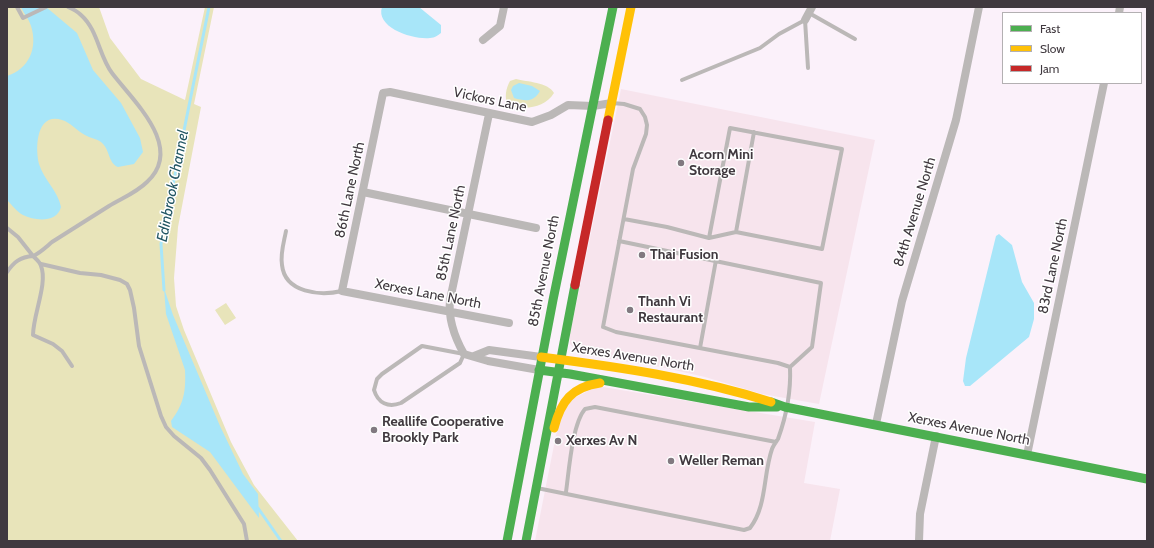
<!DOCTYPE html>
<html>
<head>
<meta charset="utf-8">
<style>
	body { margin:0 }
	#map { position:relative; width:1154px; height:548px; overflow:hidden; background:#fbf1fa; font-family:Cabin,sans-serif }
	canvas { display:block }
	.frame { position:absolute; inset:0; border:8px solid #40393f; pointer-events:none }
	.legend { position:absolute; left:1002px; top:12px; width:140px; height:72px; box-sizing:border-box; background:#fff; border:1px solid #b3b0b2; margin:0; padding:5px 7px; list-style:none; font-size:12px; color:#40393f }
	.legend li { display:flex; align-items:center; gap:8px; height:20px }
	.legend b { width:20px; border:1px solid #b3b0b2 }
</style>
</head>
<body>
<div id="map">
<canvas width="1154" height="548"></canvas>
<div class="frame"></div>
<ul class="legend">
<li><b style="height:5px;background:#4caf50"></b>Fast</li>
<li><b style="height:5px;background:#ffc107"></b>Slow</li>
<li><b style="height:5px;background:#c62828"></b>Jam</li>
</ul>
</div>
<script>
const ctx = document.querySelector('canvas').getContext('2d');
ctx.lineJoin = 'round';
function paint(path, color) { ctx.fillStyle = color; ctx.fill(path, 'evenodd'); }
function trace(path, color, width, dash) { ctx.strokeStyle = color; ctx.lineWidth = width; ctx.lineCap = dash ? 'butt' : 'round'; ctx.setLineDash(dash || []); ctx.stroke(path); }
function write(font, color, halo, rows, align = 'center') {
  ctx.font = font + ' Cabin,sans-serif'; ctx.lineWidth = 3; ctx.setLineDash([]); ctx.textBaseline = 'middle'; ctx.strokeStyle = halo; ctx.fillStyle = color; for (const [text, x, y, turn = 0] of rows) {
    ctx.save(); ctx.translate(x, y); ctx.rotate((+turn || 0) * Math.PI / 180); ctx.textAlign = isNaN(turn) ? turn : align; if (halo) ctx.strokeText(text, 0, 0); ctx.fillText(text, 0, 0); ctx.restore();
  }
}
const commercial = new Path2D(`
	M621,89L875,140L819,404L762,394L705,377L661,367L579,354L570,344V334Z
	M603,387L815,422L804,483L840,489L830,541H535L560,415L568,401L594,388Z`);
const green = new Path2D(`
	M7,7H99L110,38L141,79L185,100L205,7H214L194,104L201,107L178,227L174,278L176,306L184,330L231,442L254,485L298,541H7Z
	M516,79C527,82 548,82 554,93C544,109 524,110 508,105C504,98 506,88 510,81Z
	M226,303L236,318L225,325L215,310Z`);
const water = new Path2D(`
	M21,7H46L77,33L93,70L121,103L140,138L143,152L134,164L118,167C108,163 110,149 101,142C97,139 90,138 85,135C77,131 70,122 62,120C36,112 35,148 39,164C44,180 58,191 61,207C57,223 35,221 23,215C17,212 12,205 7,200V76C29,69 38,48 31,26C29,19 24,14 21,7Z
	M382,7H419L441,25V33C438,35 435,38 430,38C414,40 375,28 382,7Z
	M519,83L532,86L540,91C533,103 525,101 514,98L511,90L513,86Z
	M999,234L1012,245L1022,282L1034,303V319L1029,337L970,386H965L963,381L966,358L996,236Z
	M164,288L173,315L220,426L243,474L258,494L259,518L210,452L172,427L171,421C184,404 186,391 185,370L166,314Z`);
const stream = new Path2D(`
	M164,290L161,244L209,7
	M258,508L281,541`);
const lane = new Path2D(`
	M17,7L23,18L46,7
	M809,13L855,39
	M682,80L760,48L779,34L805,20L808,68
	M624,219L667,227L709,238L736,232L822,249L842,149L730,128L709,238
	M7,228L18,237L33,256C40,253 46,247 52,242C71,230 90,218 109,206C122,198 136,193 147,182C185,147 133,101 112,73C99,56 98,30 81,15C78,12 73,9 68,7
	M286,231C284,242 280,254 282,265C285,293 320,296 342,291
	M736,232L754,132
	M619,241L821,283L812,347L790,367
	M41,264L80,273L101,275L120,280L127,284L130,290L134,308L139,346L161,416L166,427L174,436L201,458L210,470L244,524L247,541
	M7,272C14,262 20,257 33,256C36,259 40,262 41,266C48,283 33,315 33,335L53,344L62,351L72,366
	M422,346L464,354L460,363L401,403C388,408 378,403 374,390L377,379L382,374Z
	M700,348L716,260
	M537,488L744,530L750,528C767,506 763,475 772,449C773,446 776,442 778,439C786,417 791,390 790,367L778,363L616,332L603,327L633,169L646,134L647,125L645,117L640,109L624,104L612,103
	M566,492C569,471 572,424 585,409L595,407L776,442`);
const street = new Path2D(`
	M1119,13L1120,7
	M805,20L812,7
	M483,40L500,26L504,7
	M489,114L450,300C448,319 455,338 464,354L488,361L539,370
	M363,192L536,228
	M509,323L342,291L383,93L390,92L532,122L551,115L568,105L593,106L612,103
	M474,356L489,350L541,357
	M876,424L902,301L956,120L979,7
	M1027,455L1104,83
	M919,541L920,514L936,436`);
const fast = new Path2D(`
	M539,370L570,374L749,407H777
	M771,402L785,407L1147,479
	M507,541L553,300L613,7
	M526,541L575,285`);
const slow = new Path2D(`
	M608,120L631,7
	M541,357C618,367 696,378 771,402
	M554,428C561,401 572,387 600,383`);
const jam = new Path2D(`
	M575,285L608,120`);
const markers = [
	[681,163,4,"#817980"],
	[642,255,4,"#817980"],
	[630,310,4,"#817980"],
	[374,430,4,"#817980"],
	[558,441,4,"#817980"],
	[671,461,4,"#817980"]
];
const streetNames = [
	["Vickors Lane",490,100,12],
	["86th Lane North",350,190,-78],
	["84th Avenue North",915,212,-73],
	["85th Lane North",451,233,-78],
	["83rd Lane North",1053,266,-78],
	["85th Avenue North",544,271,-79],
	["Xerxes Lane North",428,294,11],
	["Xerxes Avenue North",633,357,9],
	["Xerxes Avenue North",969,429,11]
];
const poiNames = [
	["Acorn Mini",689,155],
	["Storage",689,171],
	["Thai Fusion",650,255],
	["Thanh Vi",638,302],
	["Restaurant",638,318],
	["Reallife Cooperative",382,422],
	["Brookly Park",382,438],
	["Xerxes Av N",566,441],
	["Weller Reman",679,461]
];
const waterNames = [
	["Edinbrook Channel",173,186,-79]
];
paint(commercial, '#f7e4ed');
paint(green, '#e8e4ba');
paint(water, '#a8e6f9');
trace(stream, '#a8e6f9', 3);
trace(lane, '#bbb8b7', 4);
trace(street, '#bbb8b7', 8);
trace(fast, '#4caf50', 9);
trace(slow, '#ffc107', 9);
trace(jam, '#c62828', 9);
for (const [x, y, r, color] of markers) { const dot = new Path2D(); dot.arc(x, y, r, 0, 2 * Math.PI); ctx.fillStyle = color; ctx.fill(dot); trace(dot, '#fff', 1.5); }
write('14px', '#40393f', '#fff', streetNames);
write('bold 14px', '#40393f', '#fff', poiNames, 'left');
write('italic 15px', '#225663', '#fff', waterNames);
</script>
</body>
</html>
